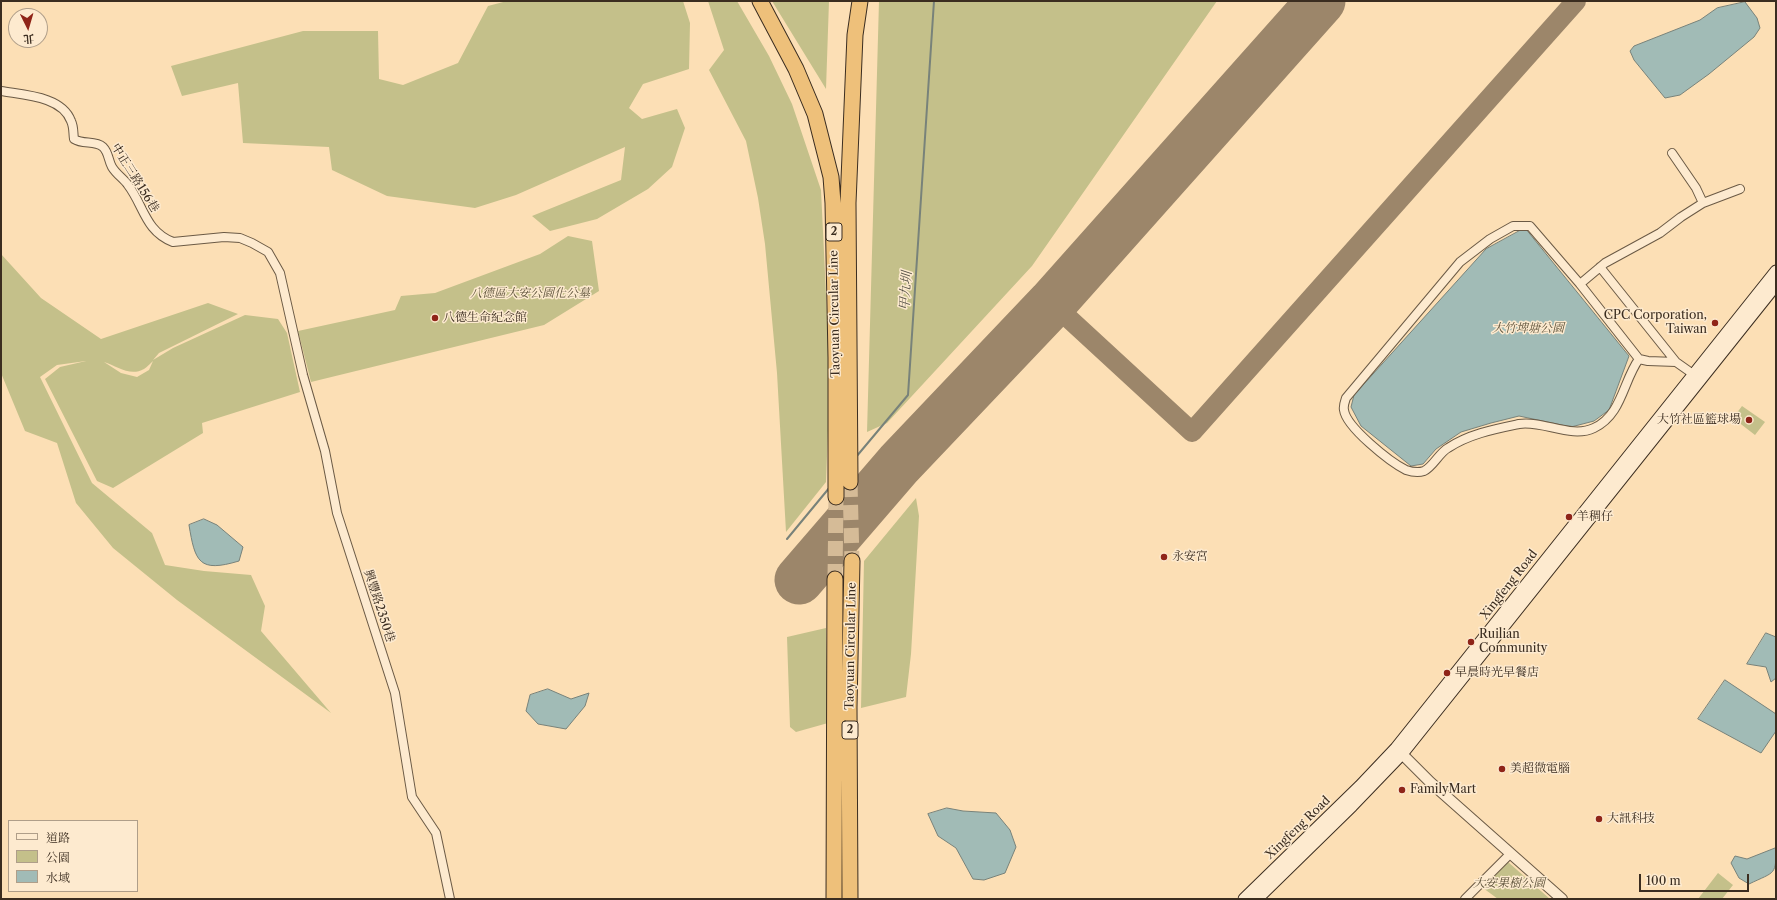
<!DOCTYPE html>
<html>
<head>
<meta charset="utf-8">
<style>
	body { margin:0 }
	#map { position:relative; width:1777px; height:900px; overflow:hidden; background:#fcdfb5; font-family:"Libre Caslon Text","Noto Serif TC",serif }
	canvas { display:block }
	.frame { position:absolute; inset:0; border:2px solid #3b2d20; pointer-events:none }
	.legend { position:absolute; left:8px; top:820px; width:130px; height:72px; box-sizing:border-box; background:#fdeacf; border:1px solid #af9e89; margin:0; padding:5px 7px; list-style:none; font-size:12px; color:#3b2d20 }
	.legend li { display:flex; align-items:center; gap:8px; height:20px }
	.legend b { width:20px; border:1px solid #af9e89 }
	.north { position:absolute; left:8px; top:8px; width:40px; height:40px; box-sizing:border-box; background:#fdeacf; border:1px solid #af9e89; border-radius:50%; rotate:175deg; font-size:11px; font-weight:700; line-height:16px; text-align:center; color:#3b2d20 }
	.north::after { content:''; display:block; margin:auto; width:14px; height:18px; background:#8f2418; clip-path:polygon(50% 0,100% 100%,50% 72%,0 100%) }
	.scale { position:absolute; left:1639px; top:874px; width:110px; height:18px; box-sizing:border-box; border:2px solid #3b2d20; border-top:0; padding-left:5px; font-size:12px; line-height:14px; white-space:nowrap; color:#3b2d20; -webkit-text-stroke:3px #fdeacf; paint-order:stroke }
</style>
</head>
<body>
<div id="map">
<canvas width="1777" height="900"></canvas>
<div class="frame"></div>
<ul class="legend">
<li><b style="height:5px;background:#fdeacf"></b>道路</li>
<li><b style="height:11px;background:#c4c08a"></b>公園</li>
<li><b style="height:11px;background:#a1bbb6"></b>水域</li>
</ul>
<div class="north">北</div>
<div class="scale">100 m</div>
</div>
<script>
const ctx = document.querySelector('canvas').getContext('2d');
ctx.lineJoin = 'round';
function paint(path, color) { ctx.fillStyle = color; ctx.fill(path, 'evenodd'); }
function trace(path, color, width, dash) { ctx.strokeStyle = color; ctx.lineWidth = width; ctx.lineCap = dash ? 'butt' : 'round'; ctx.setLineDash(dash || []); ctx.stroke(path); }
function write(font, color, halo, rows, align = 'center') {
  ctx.font = font + ' "Libre Caslon Text","Noto Serif TC",serif'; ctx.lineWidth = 3; ctx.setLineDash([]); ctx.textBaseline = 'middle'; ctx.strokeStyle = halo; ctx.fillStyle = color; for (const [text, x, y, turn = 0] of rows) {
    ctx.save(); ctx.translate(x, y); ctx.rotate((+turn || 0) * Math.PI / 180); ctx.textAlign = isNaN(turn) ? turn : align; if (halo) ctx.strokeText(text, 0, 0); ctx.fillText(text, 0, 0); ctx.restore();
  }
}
const green = new Path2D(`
	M507,1H683L690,23L689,69L643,84L629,108L642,119L677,109L685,128L672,167L648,189L597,219L550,231L532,216L621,180L625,147L516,195L475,208L387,196L332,170L329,147L243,143L238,83L182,96L171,66L303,31H378L379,79L403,85L458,63L488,6Z
	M708,1H737L769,56L792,104L821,190L830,378L826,482L786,532L777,373L765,244L758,198L746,141L709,70L724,50Z
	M772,1H829L826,89Z
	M879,1H1217L1032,266L887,423L867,432Z
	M568,236L592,241L599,291L544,325L311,382L298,331L395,310L401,296L435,293L540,254Z
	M1,254L41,298L101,339L208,303L238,314L159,353L153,360L173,348L245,315L278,319L287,333L300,392L202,423L203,433L113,488L97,481L45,379L60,367L86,361L57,365L40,377L92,483L152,533L165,565L204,571L251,575L265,606L261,631L331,713L177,600L113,548L76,503L57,443L25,431L1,373ZM153,361L149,370L137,377L121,373L104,362C117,366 130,377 144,369C147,367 151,363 153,361Z
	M1742,406L1765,422L1755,435L1733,418Z
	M916,498L919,516L911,654L906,697L861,708L864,561Z
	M826,628L828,723L796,732L790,727L787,637Z
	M1508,862L1550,899H1498L1483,888Z
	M1718,873L1733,885L1722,899H1698Z`);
const water = new Path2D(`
	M1745,2L1757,18L1760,28L1754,37L1709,74L1680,95L1665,98L1634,60L1630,51L1634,46L1700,20L1717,8Z
	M1525,228L1629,356L1609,410L1594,421L1571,427L1519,416L1491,423L1461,432L1436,449L1423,464L1411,466L1361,426L1351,407L1354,395L1486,249Z
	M204,519L217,525L243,547L239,561C199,573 195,562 189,525Z
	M1766,633L1776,637V678L1771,682L1766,667L1747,664Z
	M1725,680L1776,714V731L1761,753L1698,719Z
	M548,689L571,699L589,693L585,706L566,729L538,724L526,711L530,695Z
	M947,808L963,811L996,813L1010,830L1016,847L1005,873L984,880L973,879L956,848L938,836L928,814Z
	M1776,846C1776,876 1776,871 1749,884L1739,878L1731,863L1735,856L1747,859L1775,848Z`);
const stream = new Path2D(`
	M856,457L908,395L934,1
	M787,539L830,487`);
const taxiway = new Path2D(`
	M1052,303L1192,432L1576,1`);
const runway = new Path2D(`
	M799,580L899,464L1052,303L1321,1`);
const motorwayTunnel = new Path2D(`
	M850,482L852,561
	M835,579L836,497`);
const minor = new Path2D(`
	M1,91C23,95 62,96 71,121C74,127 73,133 74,139C83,145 95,140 103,147C109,153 108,160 112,167C116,174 124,179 128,185C144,206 145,231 173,242L224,237L240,238L252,243L268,252L280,273L303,375L325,451L337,513L395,693L412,797L436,833L450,899
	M1672,153L1696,188L1703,203
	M1600,267L1676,362
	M1580,284L1605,263L1660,233L1681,217L1703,203L1740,189
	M1639,359C1623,381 1622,415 1594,428C1571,439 1543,420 1519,424C1495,429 1469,434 1448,448C1439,453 1433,467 1424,471C1418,473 1412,472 1406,470C1390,462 1346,427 1344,410C1343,406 1345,401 1346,398L1460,262L1490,239L1513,226H1530L1580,284L1639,359L1648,361L1676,362L1693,374
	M1465,899L1510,854`);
const tertiary = new Path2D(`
	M1397,749L1430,782L1562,899`);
const secondary = new Path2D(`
	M1244,899L1360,786L1396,748L1776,271
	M1257,899L1352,806L1402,754L1776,285`);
const motorway = new Path2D(`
	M760,1L796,69L815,114L831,177L833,203L836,358V497
	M850,482L848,203L855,35L860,1
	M834,899L835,579
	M850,899L849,707L852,561`);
const markers = [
	[435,318,4,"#8f2418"],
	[1715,323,4,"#8f2418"],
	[1749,420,4,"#8f2418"],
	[1569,517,4,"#8f2418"],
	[1164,557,4,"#8f2418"],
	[1471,642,4,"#8f2418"],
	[1447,673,4,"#8f2418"],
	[1502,769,4,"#8f2418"],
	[1402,790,4,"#8f2418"],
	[1599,819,4,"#8f2418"]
];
const shields = [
	[834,232,16],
	[850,730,16]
];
const shieldNames = [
	["2",834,232],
	["2",850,730]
];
const streetNames = [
	["中正三路156巷",135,178,58],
	["Taoyuan Circular Line",835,314,-91],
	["Xingfeng Road",1509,585,-52],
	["興豐路2350巷",379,606,72],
	["Taoyuan Circular Line",851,646,-89],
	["Xingfeng Road",1298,828,-44]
];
const parkNames = [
	["八德區大安公園化公墓",530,294],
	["大竹埤塘公園",1528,329],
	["大安果樹公園",1509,884]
];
const poiNames = [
	["CPC Corporation,",1707,316,"right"],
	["Taiwan",1707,330,"right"],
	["八德生命紀念館",443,318],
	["大竹社區籃球場",1741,420,"right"],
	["羊稠仔",1577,517],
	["永安宮",1172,557],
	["Ruilian",1479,635],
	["Community",1479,649],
	["早晨時光早餐店",1455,673],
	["美超微電腦",1510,769],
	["FamilyMart",1410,790],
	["大訊科技",1607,819]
];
const waterNames = [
	["甲九圳",906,291,-86]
];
paint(green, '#c4c08a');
paint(water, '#a1bbb6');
trace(water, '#78827a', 1);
trace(stream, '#78827a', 2);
trace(taxiway, '#9c866a', 20);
trace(runway, '#9c866a', 49);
trace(motorwayTunnel, '#d5bb97', 15, [15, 8]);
trace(minor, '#6b5a45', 10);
trace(tertiary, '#6b5a45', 12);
trace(secondary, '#3b2d20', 13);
trace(motorway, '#3b2d20', 17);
trace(minor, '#fdeacf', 8);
trace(tertiary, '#fdeacf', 10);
trace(secondary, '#fdeacf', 11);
trace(motorway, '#eec07a', 15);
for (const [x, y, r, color] of markers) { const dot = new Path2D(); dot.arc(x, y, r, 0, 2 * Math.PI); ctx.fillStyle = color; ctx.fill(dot); trace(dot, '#fdeacf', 1.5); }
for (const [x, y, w] of shields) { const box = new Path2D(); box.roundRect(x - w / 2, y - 9, w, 18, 3); ctx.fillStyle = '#fdeacf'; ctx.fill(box); trace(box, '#3b2d20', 1); }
write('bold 11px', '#3b2d20', null, shieldNames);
write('12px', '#3b2d20', '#fdeacf', streetNames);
write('italic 12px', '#5d523a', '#fdeacf', parkNames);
write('12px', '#3b2d20', '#fdeacf', poiNames, 'left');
write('italic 13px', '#545046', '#fdeacf', waterNames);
</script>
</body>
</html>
